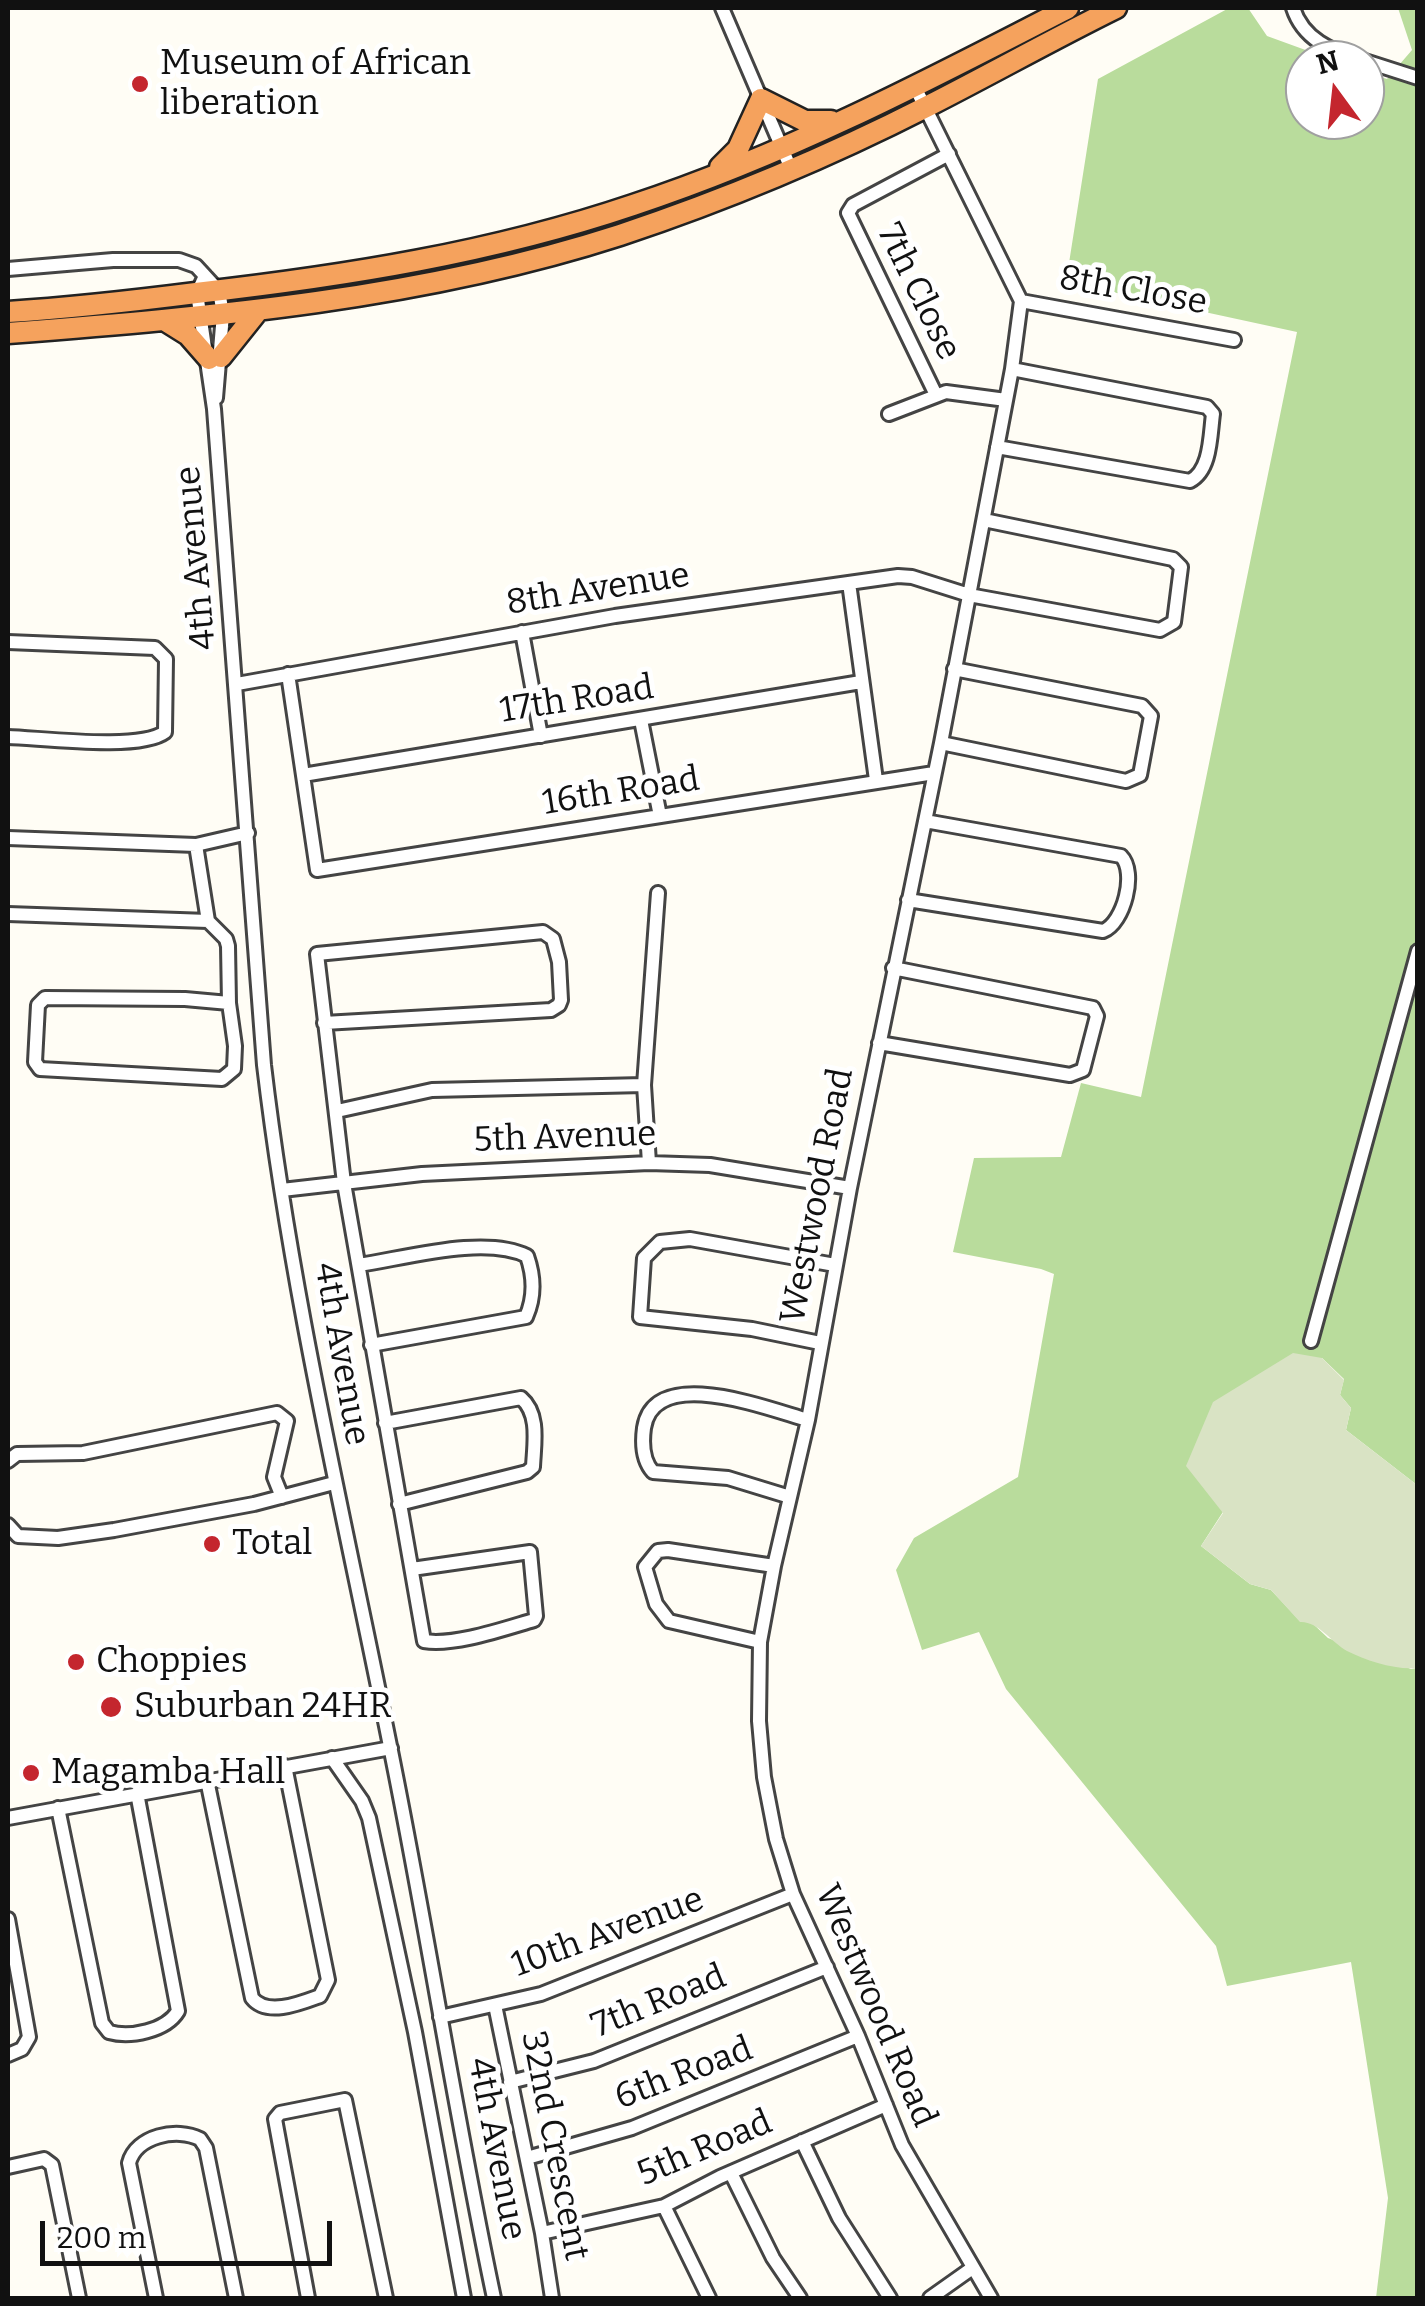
<!DOCTYPE html>
<html>
<head>
<meta charset="utf-8">
<style>
	body { margin:0 }
	#map { position:relative; width:1425px; height:2306px; overflow:hidden; background:#fffdf5; font-family:Bitter,serif }
	canvas { display:block }
	.frame { position:absolute; inset:0; border:10px solid #111; pointer-events:none }
	.north { position:absolute; left:1285px; top:40px; width:100px; height:100px; box-sizing:border-box; background:#fff; border:2px solid #a0a0a0; border-radius:50%; rotate:345deg; font-size:28px; font-weight:700; line-height:40px; text-align:center; color:#111 }
	.north::after { content:''; display:block; margin:auto; width:35px; height:45px; background:#c4262e; clip-path:polygon(50% 0,100% 100%,50% 72%,0 100%) }
	.scale { position:absolute; left:40px; top:2221px; width:292px; height:45px; box-sizing:border-box; border:5px solid #111; border-top:0; padding-left:12px; font-size:30px; line-height:35px; white-space:nowrap; color:#111; -webkit-text-stroke:8px #fff; paint-order:stroke }
</style>
</head>
<body>
<div id="map">
<canvas width="1425" height="2306"></canvas>
<div class="frame"></div>
<div class="north">N</div>
<div class="scale">200 m</div>
</div>
<script>
const ctx = document.querySelector('canvas').getContext('2d');
ctx.lineJoin = 'round';
function paint(path, color) { ctx.fillStyle = color; ctx.fill(path, 'evenodd'); }
function trace(path, color, width, dash) { ctx.strokeStyle = color; ctx.lineWidth = width; ctx.lineCap = dash ? 'butt' : 'round'; ctx.setLineDash(dash || []); ctx.stroke(path); }
function write(font, color, halo, rows, align = 'center') {
  ctx.font = font + ' Bitter,serif'; ctx.lineWidth = 10; ctx.setLineDash([]); ctx.textBaseline = 'middle'; ctx.strokeStyle = halo; ctx.fillStyle = color; for (const [text, x, y, turn = 0] of rows) {
    ctx.save(); ctx.translate(x, y); ctx.rotate((+turn || 0) * Math.PI / 180); ctx.textAlign = isNaN(turn) ? turn : align; if (halo) ctx.strokeText(text, 0, 0); ctx.fillText(text, 0, 0); ctx.restore();
  }
}
const forest = new Path2D(`
	M1229,8H1248L1267,36L1333,60H1305V120H1365V72L1387,79L1412,50L1398,8H1417V1485L1346,1430L1351,1408L1340,1395L1344,1379L1322,1358L1201,1546L1250,1584L1271,1590L1300,1621H1310L1328,1638L1411,1669L1417,1668V2298H1376L1388,2198L1351,1962L1227,1986L1216,1946L1006,1689L979,1632L922,1650L896,1570L914,1538L1018,1477L1054,1274L1041,1269L953,1252L974,1158L1061,1157L1081,1083L1141,1097L1297,332L1066,282L1098,79Z`);
const cemetery = new Path2D(`
	M1293,1353L1322,1358L1344,1380L1340,1395L1351,1408L1346,1430L1417,1485V1668C1395,1670 1367,1661 1347,1651C1331,1642 1318,1621 1300,1622L1271,1590L1250,1584L1201,1546L1223,1513L1186,1466L1213,1402Z`);
const minor = new Path2D(`
	M722,8L791,169
	M1293,8C1303,39 1331,51 1360,60
	M1365,61L1418,78
	M915,87L1021,301L1012,369L941,743L850,1188L808,1420L774,1566L760,1642L759,1721L764,1777L776,1839L793,1894L858,2036L902,2145L991,2298
	M8,269L113,260H179L196,266L219,291L223,314L216,398
	M205,276L197,293L214,409L264,1065C291,1293 344,1516 389,1741C427,1927 455,2114 494,2298
	M1021,301L1234,340
	M936,395L848,213L853,205L949,154
	M889,414L946,392L1006,400
	M997,447L1190,481C1211,470 1210,436 1213,414L1207,407L1012,369
	M849,583L876,780
	M522,632L541,736
	M8,642L155,648L166,659L165,732C140,751 42,738 8,737
	M288,674L317,870L934,773
	M237,684L615,616L898,576L912,577L969,595L1160,630L1174,622L1181,567L1173,559L984,520
	M641,720L660,816
	M941,743L1126,781L1140,775L1151,716L1142,706L954,669
	M303,775L861,682
	M8,838L196,845L248,833
	M908,900L1103,931C1124,923 1137,872 1121,856L925,821
	M8,914L208,921L196,845
	M208,921L226,939L228,946L229,1003L185,999L45,998L38,1005L35,1062L40,1069L222,1079L234,1069L235,1046L229,1003
	M324,1023L551,1010L559,1005L561,1000L559,962L553,939L543,932L317,954L344,1183L424,1641C454,1646 503,1629 534,1620L536,1616L530,1552L412,1569
	M879,1043L1070,1075L1083,1070L1097,1016L1093,1008L893,968
	M644,1085L649,1163
	M337,1111L432,1090L644,1085L658,893
	M282,1190L422,1174L649,1163L710,1165L850,1188
	M359,1265C406,1258 485,1235 527,1256C534,1276 535,1297 526,1317L371,1345
	M1311,1341L1418,951
	M820,1343L752,1329L640,1317L644,1258L660,1242L690,1239L835,1265
	M385,1423L521,1398C540,1414 534,1444 533,1467L527,1472L399,1504
	M8,1461L17,1454L83,1453L277,1413L287,1421L274,1477L282,1497
	M790,1497L728,1478L653,1472C643,1461 642,1443 644,1428C654,1364 768,1409 808,1420
	M8,1525L18,1536L58,1538L114,1530L254,1504L334,1483
	M760,1642L669,1621L656,1604L645,1567L658,1551L668,1550L774,1566
	M332,1758L362,1801L369,1818L415,2032L464,2298
	M207,1780L252,1998C267,2017 301,2003 320,1996L328,1980L285,1766
	M58,1808L102,2023L109,2032C130,2038 166,2031 178,2011L137,1793
	M8,1818L391,1748
	M8,1919L29,2037L22,2049L8,2055
	M495,2005L542,2233L552,2298
	M440,2017L541,1994L793,1894
	M510,2082L594,2061L827,1967
	M802,2141L839,2218L890,2298
	M527,2158L632,2128L858,2036
	M8,2167L44,2159L52,2165L79,2298
	M731,2173L773,2258L800,2298
	M664,2206L709,2298
	M542,2233L664,2206L720,2177L886,2105
	M156,2298L129,2163C136,2136 177,2127 200,2139L206,2148L236,2298
	M308,2298L275,2119L280,2113L345,2100L386,2298
	M930,2298L971,2269`);
const highway = new Path2D(`
	M720,167L738,149L761,99L805,121H831
	M8,312C71,308 133,301 196,293C345,276 491,253 633,205C785,155 927,81 1068,8
	M164,320L188,335L209,359
	M8,333C214,317 422,299 620,235C725,200 830,156 928,106C991,74 1053,39 1116,8
	M221,357L257,312`);
const markers = [
	[140,84,10,"#c4262e"],
	[212,1544,10,"#c4262e"],
	[76,1662,10,"#c4262e"],
	[111,1707,12,"#c4262e"],
	[31,1773,10,"#c4262e"]
];
const poiNames = [
	["Museum of African",160,64],
	["liberation",160,104],
	["Total",232,1544],
	["Choppies",96,1662],
	["Suburban 24HR",134,1707],
	["Magamba Hall",51,1773]
];
const streetNames = [
	["8th Close",1133,291,10],
	["7th Close",918,292,64],
	["4th Avenue",197,558,-95],
	["8th Avenue",598,590,-9],
	["17th Road",577,700,-9],
	["16th Road",621,792,-9],
	["5th Avenue",565,1138,-2],
	["Westwood Road",818,1196,-79],
	["4th Avenue",341,1354,80],
	["10th Avenue",608,1933,-20],
	["7th Road",659,2002,-22],
	["Westwood Road",875,2006,67],
	["6th Road",684,2074,-21],
	["32nd Crescent",554,2146,79],
	["4th Avenue",496,2149,79],
	["5th Road",705,2149,-23]
];
paint(forest, '#b9dc9c');
paint(cemetery, '#d9e3c4');
trace(minor, '#444', 18);
trace(highway, '#222', 25);
trace(minor, '#fff', 12);
trace(highway, '#f5a25d', 20);
for (const [x, y, r, color] of markers) { const dot = new Path2D(); dot.arc(x, y, r, 0, 2 * Math.PI); ctx.fillStyle = color; ctx.fill(dot); trace(dot, '#fff', 4); }
write('35px', '#111', '#fff', poiNames, 'left');
write('35px', '#111', '#fff', streetNames);
</script>
</body>
</html>
